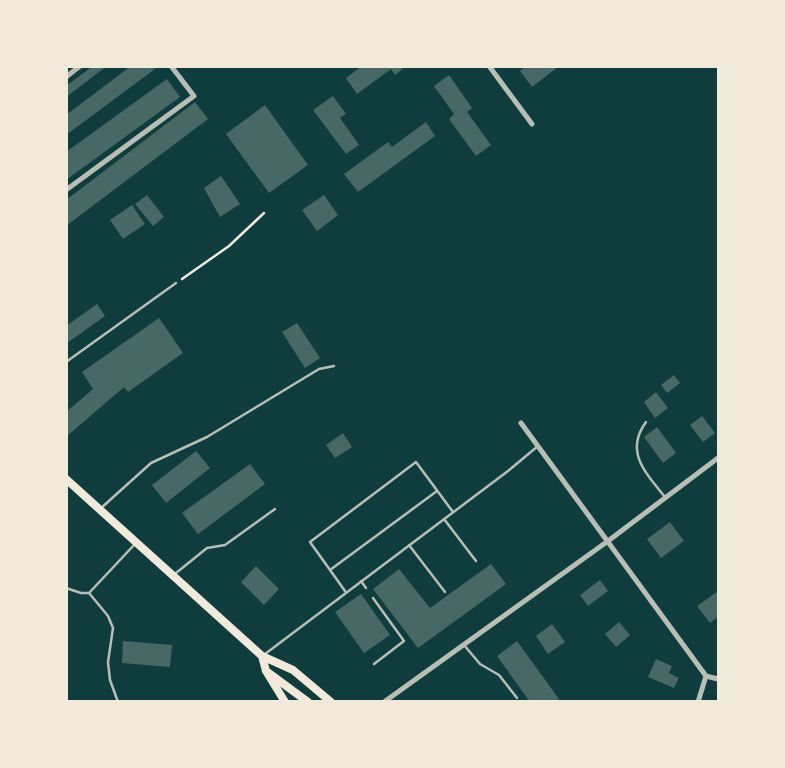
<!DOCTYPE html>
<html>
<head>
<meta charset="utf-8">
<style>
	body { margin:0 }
	#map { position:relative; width:785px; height:768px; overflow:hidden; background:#0f3d3e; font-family:"Varela Round",sans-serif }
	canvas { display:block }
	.frame { position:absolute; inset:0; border:68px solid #f1e9da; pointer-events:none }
</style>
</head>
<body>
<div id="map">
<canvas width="785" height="768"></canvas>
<div class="frame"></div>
</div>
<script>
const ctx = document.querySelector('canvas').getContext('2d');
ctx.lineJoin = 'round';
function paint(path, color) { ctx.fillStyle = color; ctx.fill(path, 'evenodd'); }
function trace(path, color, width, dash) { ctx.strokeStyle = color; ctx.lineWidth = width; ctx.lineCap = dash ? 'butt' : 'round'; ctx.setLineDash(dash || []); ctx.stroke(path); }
const building = new Path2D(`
	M93,66H107L66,97V86Z
	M131,66H159L66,135V115Z
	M362,66H406L395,75L391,69L357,94L346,78Z
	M526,66H559L532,87L520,71Z
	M449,75L472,108L467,112L491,145L476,156L449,119L454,114L434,86Z
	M167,79L180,97L66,180V152Z
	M333,96L346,114L340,118L359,145L346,154L313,110Z
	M195,102L208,119L66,226V200Z
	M265,105L308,165L269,193L226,134Z
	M426,122L435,136L358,192L344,174L388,142L392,147Z
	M221,176L240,204L220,217L204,188Z
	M147,195L164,217L153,226L135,204Z
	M324,195L338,215L317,231L302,210Z
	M132,205L145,224L123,239L110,220Z
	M97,304L105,316L66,344V326Z
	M159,318L183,353L128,392L124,387L66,437V412L93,389L82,372Z
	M297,323L320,358L305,368L282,332Z
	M674,375L680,383L667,393L661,385Z
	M656,392L668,408L655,418L644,402Z
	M702,416L715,433L703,442L690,425Z
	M657,427L676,453L663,463L644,437Z
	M343,433L352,447L335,458L326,445Z
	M196,451L210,468L166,503L152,485Z
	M250,464L265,484L198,534L182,513Z
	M670,522L684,541L661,558L647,539Z
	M491,564L506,584L418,648L373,589L399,569L430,608Z
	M256,566L279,589L264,605L241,582Z
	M600,580L608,591L588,606L580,595Z
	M717,592L718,617L710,623L697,606Z
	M361,594L390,635L364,653L335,612Z
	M619,622L630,635L616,647L605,634Z
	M552,624L565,642L548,654L536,636Z
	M123,641L172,645L170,667L122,663Z
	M517,641L559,699L556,702H530L497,656Z
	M656,659L672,666L669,673L679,678L674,688L648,677Z`);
const path = new Path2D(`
	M182,279L229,246L264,213`);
const service = new Path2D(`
	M66,362L176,283
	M646,422C624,452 646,473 665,497
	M100,509L151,463L207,437L319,369L334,366
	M444,519L476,561
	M409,545L445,592
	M330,570L437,491
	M176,573L207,548L225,545L275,509
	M361,581L366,588
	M66,588L81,593H89L108,616L113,628L108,662L110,680L118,702
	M345,591L310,542L416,462L453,512
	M89,593L135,544
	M373,598L404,641L374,664
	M464,645L480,664L499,675L517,698
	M265,654L508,471L538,446`);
const minor = new Path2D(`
	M489,66L532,124
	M66,77L80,66
	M66,190L194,96L171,66
	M521,423L706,676
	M706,676L718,679
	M384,702L608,541L718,458
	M698,702L706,676`);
const secondary = new Path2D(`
	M66,479L262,656L293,670L331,702
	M262,656L266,671L285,702
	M266,671L308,702`);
paint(building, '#486865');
trace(path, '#f1e9da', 2.5);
trace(service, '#b8beb3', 2.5);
trace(minor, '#b8beb3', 5);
trace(secondary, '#f1e9da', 8);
</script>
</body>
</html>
